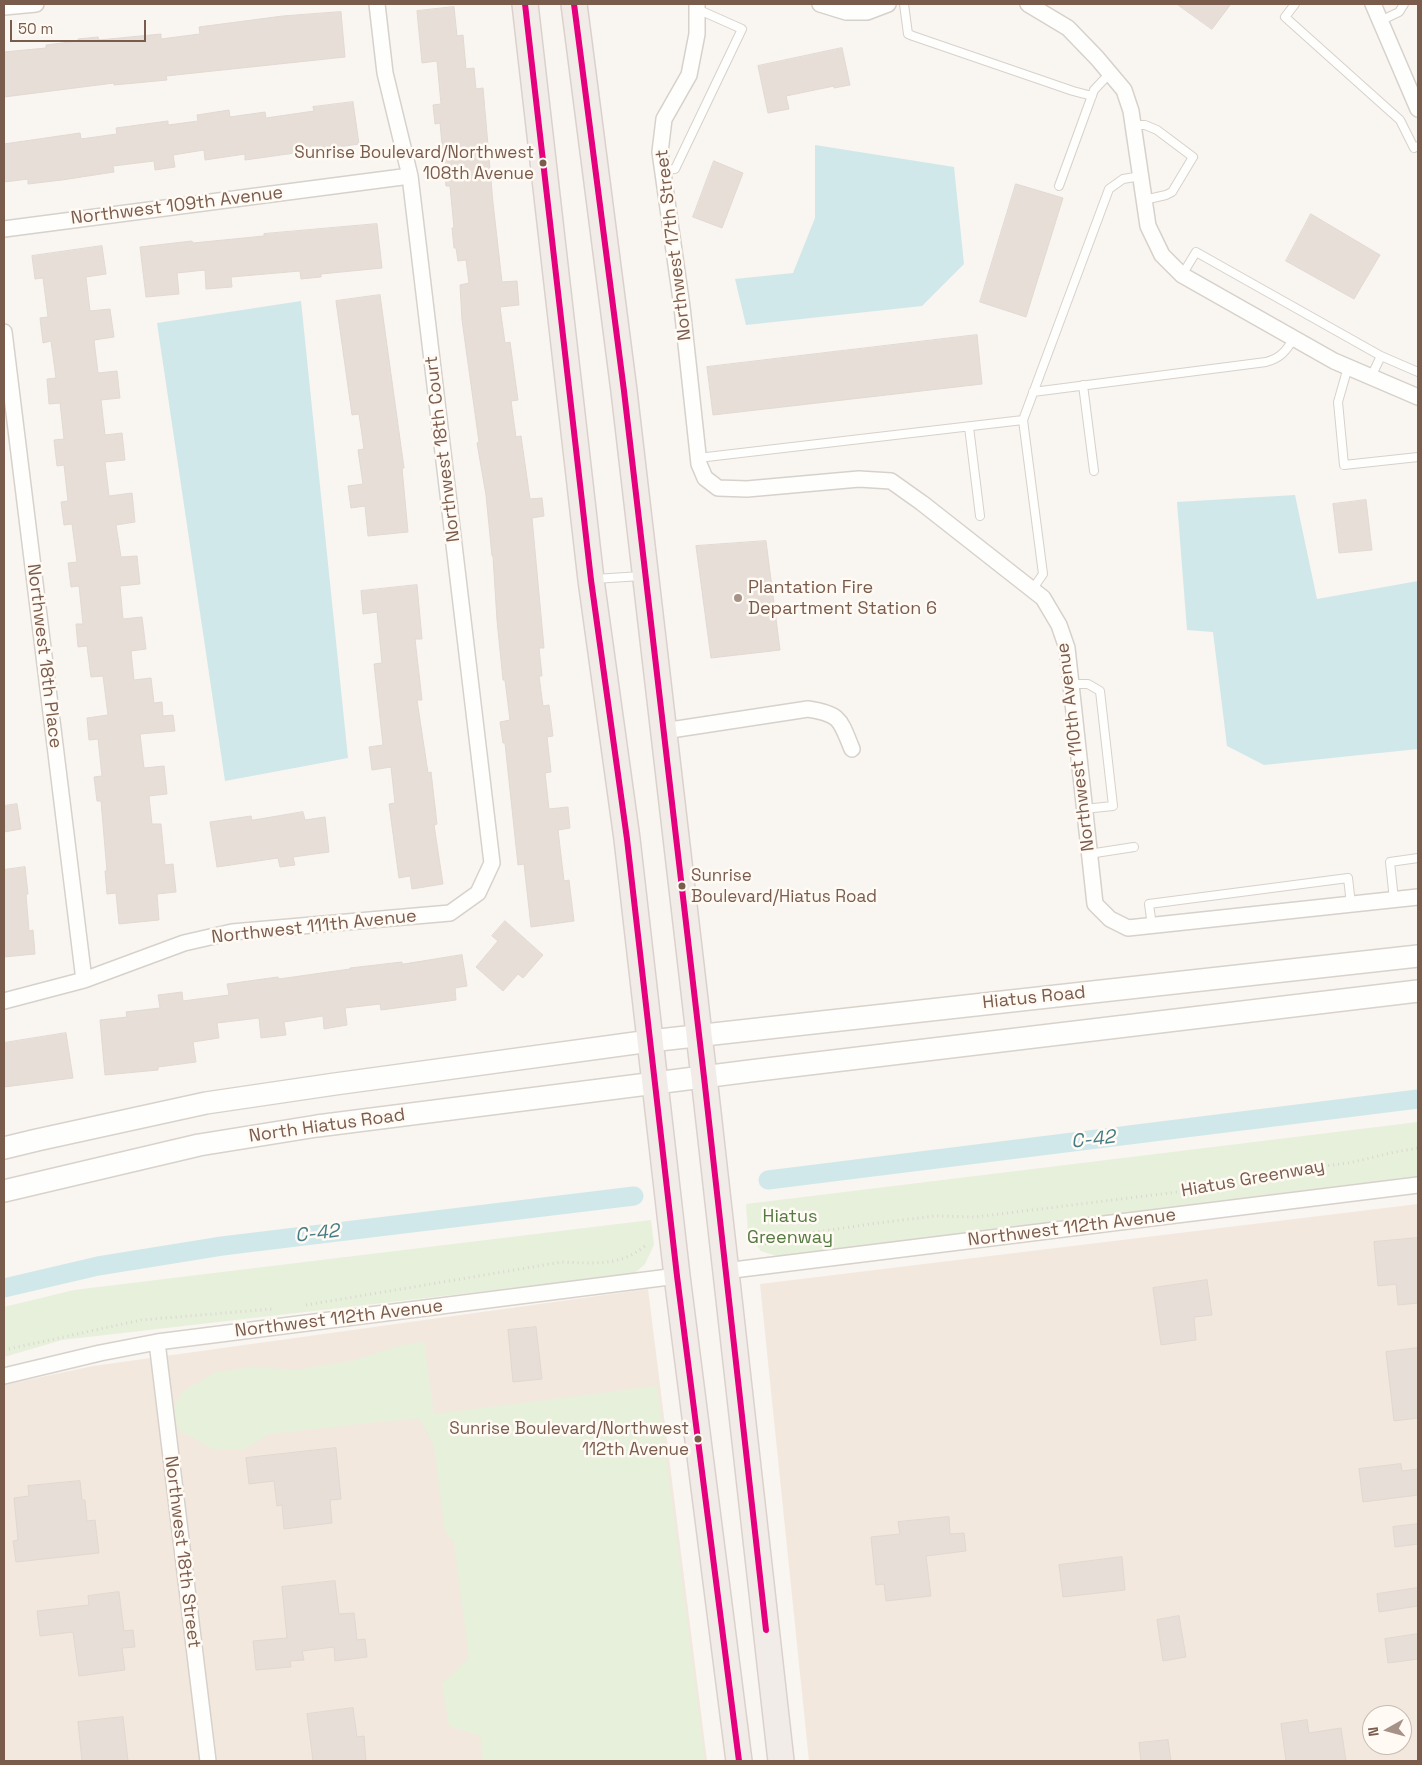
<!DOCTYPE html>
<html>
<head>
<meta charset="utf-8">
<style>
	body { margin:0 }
	#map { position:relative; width:1422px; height:1765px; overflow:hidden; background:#f9f5f0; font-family:"Space Grotesk",sans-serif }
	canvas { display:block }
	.frame { position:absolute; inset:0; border:5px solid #7a5c4d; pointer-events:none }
	.north { position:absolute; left:1362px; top:1705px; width:50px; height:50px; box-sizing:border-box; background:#fffaf3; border:1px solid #cabbb1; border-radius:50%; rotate:263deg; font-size:14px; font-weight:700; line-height:20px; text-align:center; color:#7a5c4d }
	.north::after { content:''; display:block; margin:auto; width:18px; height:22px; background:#a69286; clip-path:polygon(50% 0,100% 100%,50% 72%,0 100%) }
	.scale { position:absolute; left:10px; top:20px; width:136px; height:22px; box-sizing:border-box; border:2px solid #7a5c4d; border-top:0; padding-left:6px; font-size:15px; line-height:18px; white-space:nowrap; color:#7a5c4d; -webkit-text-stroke:4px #fffaf3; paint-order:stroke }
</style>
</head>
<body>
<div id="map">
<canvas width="1422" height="1765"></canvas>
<div class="frame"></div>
<div class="north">N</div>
<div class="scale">50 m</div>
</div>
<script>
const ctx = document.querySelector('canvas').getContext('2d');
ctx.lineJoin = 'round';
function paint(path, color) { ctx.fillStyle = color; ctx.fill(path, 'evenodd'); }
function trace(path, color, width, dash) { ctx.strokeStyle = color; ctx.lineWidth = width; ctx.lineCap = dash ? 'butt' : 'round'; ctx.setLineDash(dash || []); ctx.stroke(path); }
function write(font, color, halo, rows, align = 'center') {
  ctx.font = font + ' "Space Grotesk",sans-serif'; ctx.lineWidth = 5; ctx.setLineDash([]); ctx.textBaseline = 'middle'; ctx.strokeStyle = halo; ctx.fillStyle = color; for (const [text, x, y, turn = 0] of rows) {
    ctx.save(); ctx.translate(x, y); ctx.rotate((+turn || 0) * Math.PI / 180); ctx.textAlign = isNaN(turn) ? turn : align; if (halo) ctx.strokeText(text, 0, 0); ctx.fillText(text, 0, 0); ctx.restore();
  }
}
const residential = new Path2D(`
	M1418,1204V1761H809L760,1284ZM1372,1715H1402V1745H1372Z
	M648,1289L707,1761H4V1385L93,1366Z`);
const green = new Path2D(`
	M1418,1122V1178L777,1256L761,1251L748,1233L746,1204Z
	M651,1220L654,1245L645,1264L634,1274L62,1340L4,1357V1307L74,1290Z
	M424,1341L434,1414L657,1386L705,1761H483L480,1736L449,1726L442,1683L469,1658L454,1542L445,1531L434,1446L420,1419L378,1422L270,1434L243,1450H215L178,1430L174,1408L182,1392L216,1372L253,1367L294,1370L352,1361L399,1346Z`);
const water = new Path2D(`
	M815,145L954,167L964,264L922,306L746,325L735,279L793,273L815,218Z
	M301,301L348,758L225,781L157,323Z
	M1295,495L1317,599L1418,581V749L1264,765L1227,746L1213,632L1187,630L1177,502Z`);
const canal = new Path2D(`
	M768,1180L1418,1099
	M4,1288L98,1266L222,1246L634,1196`);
const building = new Path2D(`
	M1177,4H1231L1212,29Z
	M454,7L457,36L463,35L466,69L474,68L476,89L483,88L493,203L502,282L517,281L519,305L500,307L505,343L510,342L518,400L511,401L516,437L521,436L530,499L542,498L544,516L532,518L544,648H539L542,676H539L543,706L549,705L553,736L547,737L551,772L545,773L549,809L568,807L570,828L558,830L564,881L569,880L574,921L531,927L524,864L518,865L505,743H503L500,722L510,720L505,680H503L497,620L493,556H492L486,495L477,443L479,442L462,320L460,285L469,283L466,260L458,261L456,248H454L452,228H454L450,186H446L440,123L435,124L433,105L441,104L437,61L422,63L417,11Z
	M341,12L345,57L166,76L167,80L114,85V83L4,97V52L46,48V45L78,41V39L98,37L99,40L161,34V39L200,34L199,27L283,16Z
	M842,48L850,85L834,88V86L786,96L789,109L768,113L758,66Z
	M353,102L359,144L245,160V154L205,160L204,150L173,155L175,167L155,170L154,161L113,166L114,172L62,180L28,184V179L4,182V144L80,133L81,139L117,134L116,128L168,121V125L198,121L197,115L229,110L230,117L265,112L266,118L314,111L313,107Z
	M714,161L743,173L722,228L693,217Z
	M1016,184L1063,198L1026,317L980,302Z
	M1311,214L1380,255L1354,299L1286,261Z
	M377,224L382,268L321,274V277L301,279L300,271L231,277L232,287L206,289L205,270L177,273L179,294L146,297L140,247L192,241L193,243L264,236V234Z
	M102,246L106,274L86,277L90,311L110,309L114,337L94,340L98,373L117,371L120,398L101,400L105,435L122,433L125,460L105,462L109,496L132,493L135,522L116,525L121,557L137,556L140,584L120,586L123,619L142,617L146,649L131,651L134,680L151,678L154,703L162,702L163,716L173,715L175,731L140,734L144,768L164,766L167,794L149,796L152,824H161L165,865L173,864L176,892L157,894L159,920L119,924L116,893L107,894L105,871H107L101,801H97L94,777L102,776L98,739L89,740L87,718L108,715L103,676L91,677L87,646L78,647L76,624H83L79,586L71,587L68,563L77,562L72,524L64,525L61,502L68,501L64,465L57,466L54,440L64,439L60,403L49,404L47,379L56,378L51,341L43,343L40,318L48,317L43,278L35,279L32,256Z
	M380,295L404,468H402L408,532L368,536L365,506L351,508L348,486L363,484L358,450L364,449L359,414L352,415L336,301Z
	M977,335L982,384L713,415L707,367Z
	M1366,500L1372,550L1339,553L1333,504Z
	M766,541L780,650L711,658L696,546Z
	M417,585L422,639H415L422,700H417L428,773L431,772L437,824L434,825L443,884L412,889L410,876L399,878L389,804L395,803L391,767L372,770L369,747L383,745L374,664L382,663L377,612L363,614L361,591Z
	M17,804L21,829L4,832V806Z
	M303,812L305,820L325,817L329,852L293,857L295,865L280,867L278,858L217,867L210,822L251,816L252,820Z
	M25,867L28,894H26L29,931L33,930L35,954L4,957V870Z
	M505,921L543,955L523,978L518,974L503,991L476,967L498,941L492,936Z
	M462,955L467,986L455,988L456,1000L381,1010L380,1004L345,1008L347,1025L324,1029L323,1016L284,1022L286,1035L261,1038L259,1018L217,1023L219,1038L193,1042L196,1062L158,1067V1070L105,1075L100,1020L127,1017L126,1012L160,1008L158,995L182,992L183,1001L229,995L227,984L278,977L279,979L350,969V968L402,962V964Z
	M66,1033L73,1078L4,1087V1043Z
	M1418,1238V1303L1398,1305L1396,1284L1378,1286L1374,1242Z
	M1207,1280L1212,1315L1194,1317L1196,1340L1161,1345L1153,1288Z
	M536,1327L542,1379L513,1382L508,1330Z
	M1418,1348V1418L1394,1421L1386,1352Z
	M336,1448L341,1499L330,1500L332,1523L284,1529L282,1505L277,1506L274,1481L249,1484L246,1458Z
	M1401,1464L1402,1471L1418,1469V1495L1363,1502L1359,1469Z
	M80,1481L82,1500H85L87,1521L95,1520L99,1553L16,1562L13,1541L18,1540L14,1498L29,1496L28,1486Z
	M949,1517L950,1534L964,1533L966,1551L926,1556L931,1596L886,1601L884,1584L876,1585L871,1537L900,1534L898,1522Z
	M1418,1524V1544L1395,1547L1393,1527Z
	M1122,1557L1125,1590L1063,1597L1059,1565Z
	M335,1581L339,1614L354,1613L357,1640L365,1639L367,1657L335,1661L334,1647L302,1651L304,1660L290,1661L291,1667L256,1670L253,1641L287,1638L282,1587Z
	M1418,1588V1606L1379,1612L1377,1594Z
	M119,1592L124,1631L133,1630L135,1647L122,1648L125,1670L79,1676L73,1632L40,1636L37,1611L89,1605L88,1596Z
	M1179,1616L1186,1657L1163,1661L1157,1620Z
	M1418,1634V1659L1388,1663L1385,1639Z
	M353,1708L357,1737L364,1736L366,1761H313L307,1714Z
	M123,1717L128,1761H82L78,1722Z
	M1307,1720L1309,1733L1341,1728L1346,1761H1286L1281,1724Z
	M1168,1740L1171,1761H1141L1139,1743Z`);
const path = new Path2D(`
	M760,1244L783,1242L815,1232L878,1223L935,1216L975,1217L1234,1185L1291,1170L1349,1163L1395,1152L1418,1148
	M306,1305L562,1262C593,1263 619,1267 645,1246
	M4,1350L141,1320L272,1309`);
const service = new Path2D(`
	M904,4L908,34L913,36L1073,91L1092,96
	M1295,4L1285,17L1400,120L1414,148L1418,146
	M1380,21L1399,12L1404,4
	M1133,125H1145L1157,130L1193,157L1172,192L1166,195L1144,200
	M662,170L675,169L742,29L697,9
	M1059,186L1094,90L1110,73
	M1182,275L1196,252L1381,356
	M1348,367L1338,402L1344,465L1418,457
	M1371,377L1381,356L1418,372
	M1083,385L1094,471
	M1033,392L1266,362C1281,358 1286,351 1294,338
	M1023,420L1109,189L1123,179L1141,176
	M969,427L980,516
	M698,458L1023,420L1043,574L1032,590
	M595,579L641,576
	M1071,684H1088L1100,691L1113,806L1084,809
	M1089,854L1134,847
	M1394,900L1390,862L1418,858
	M1152,926L1149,904L1348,878L1351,904`);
const minor = new Path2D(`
	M697,4V34L689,75L664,119L660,152L682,307L699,464L705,478L718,488L747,489L859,479L891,481L922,503L1043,598L1059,625L1067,648L1095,904L1110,919L1128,928L1418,897
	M820,4L846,12H867L888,4
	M1028,4L1068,28L1097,58L1124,90L1131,111L1148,226L1162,255L1182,275L1334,361L1418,397
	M1373,4L1418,109
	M4,7L36,4
	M4,229L410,176
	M4,332L84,980
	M664,731L808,709C841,714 840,720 852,749
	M4,1001L84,980L184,943L232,932L450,913L478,893L492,863L410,176L385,73L377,4
	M725,1271L1418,1185
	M157,1342L208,1761
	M4,1376L100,1353L157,1342L677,1276`);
const secondary = new Path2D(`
	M4,1148L37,1140L206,1103L335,1084L650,1041L1418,956
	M4,1191L199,1145L317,1126L750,1071L1418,991`);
const trunk = new Path2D(`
	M525,4L591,580L627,839L677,1276L739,1761
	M574,4L624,391L704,1077L781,1761`);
const bus1 = new Path2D(`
	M525,4L591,580L627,839L677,1276L739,1761
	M574,4L624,391L704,1077L766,1630`);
const markers = [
	[543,163,4.5,"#7a5c4d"],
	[738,598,5,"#a69286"],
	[682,886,4.5,"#7a5c4d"],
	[698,1439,4.5,"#7a5c4d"]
];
const busNames = [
	["Sunrise Boulevard/Northwest",534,153],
	["108th Avenue",534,174],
	["Sunrise",691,876,"left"],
	["Boulevard/Hiatus Road",691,897,"left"],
	["Sunrise Boulevard/Northwest",689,1429],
	["112th Avenue",689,1450]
];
const streetNames = [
	["Northwest 109th Avenue",177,206,-7],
	["Northwest 17th Street",674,245,-97],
	["Northwest 18th Court",443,449,-97],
	["Northwest 18th Place",44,656,83],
	["Northwest 110th Avenue",1076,747,-97],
	["Northwest 111th Avenue",314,927,-6],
	["Hiatus Road",1034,998,-6],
	["North Hiatus Road",327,1126,-8],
	["Hiatus Greenway",1253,1179,-10],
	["Northwest 112th Avenue",1072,1228,-7],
	["Northwest 112th Avenue",339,1319,-7],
	["Northwest 18th Street",182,1552,83]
];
const poiNames = [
	["Plantation Fire",748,588],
	["Department Station 6",748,609]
];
const parkNames = [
	["Hiatus",790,1217],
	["Greenway",790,1238]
];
const waterNames = [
	["C-42",1093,1140,-7],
	["C-42",317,1234,-7]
];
paint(residential, '#f2e8de');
paint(green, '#e7f0db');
paint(water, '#d0e8ea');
trace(canal, '#d0e8ea', 19);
paint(building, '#e6ded7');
trace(building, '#e2d8d2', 1);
trace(service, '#d7d1cb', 10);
trace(minor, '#d7d1cb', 18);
trace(secondary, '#d9d2cb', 24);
trace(trunk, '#dad1cc', 28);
trace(path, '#dcd5d0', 3, [1, 4]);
trace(service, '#fefefd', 8);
trace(minor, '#fefefd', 15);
trace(secondary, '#fefefd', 21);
trace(trunk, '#f2ece8', 25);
trace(bus1, '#e5007d', 6);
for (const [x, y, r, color] of markers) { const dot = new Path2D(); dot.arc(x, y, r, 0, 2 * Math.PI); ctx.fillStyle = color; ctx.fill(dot); trace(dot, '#fffaf3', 2); }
write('17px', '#7a5c4d', '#fffaf3', busNames, 'right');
write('18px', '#7a5c4d', '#fffaf3', streetNames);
write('18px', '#7a5c4d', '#fffaf3', poiNames, 'left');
write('18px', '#537a41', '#fffaf3', parkNames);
write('italic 19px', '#437c86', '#fffaf3', waterNames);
</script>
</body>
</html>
